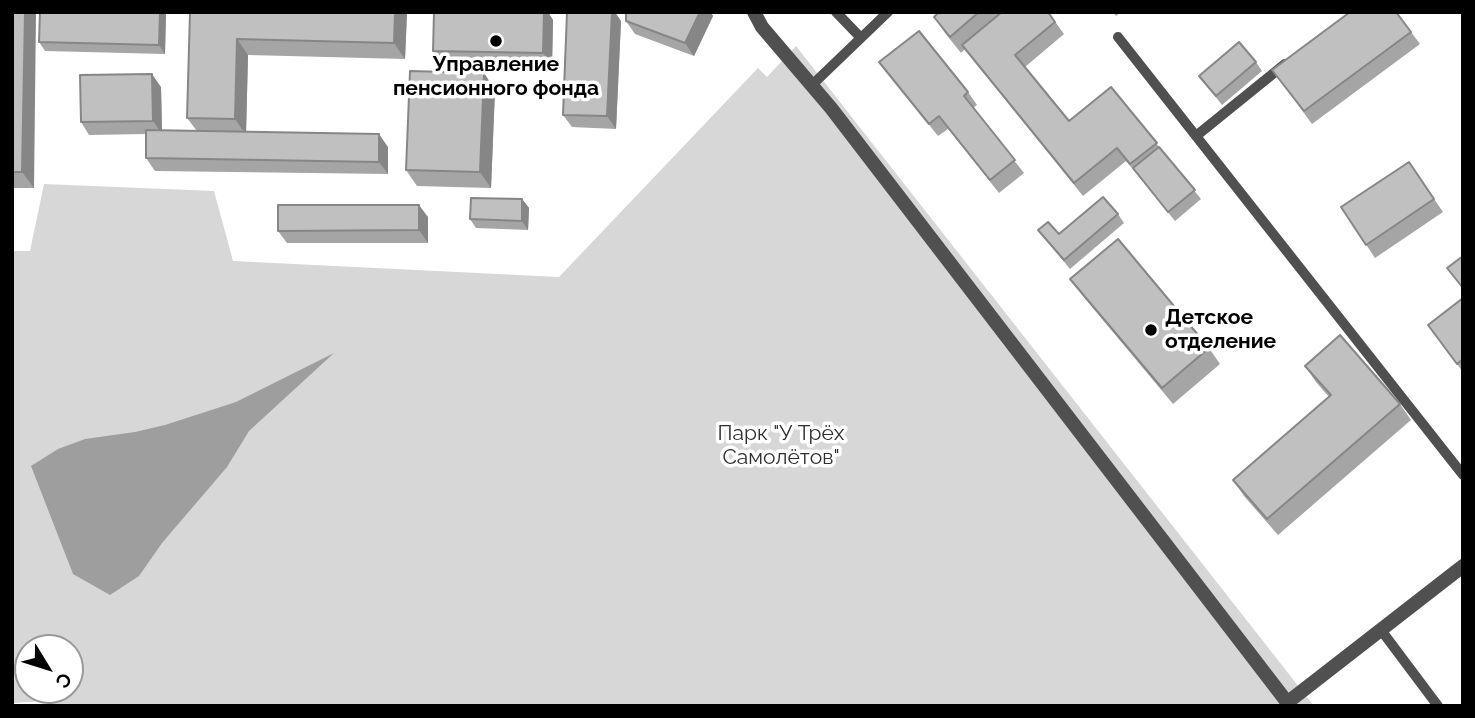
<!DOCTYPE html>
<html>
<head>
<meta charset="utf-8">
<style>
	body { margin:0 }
	#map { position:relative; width:1475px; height:718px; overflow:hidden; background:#fff; font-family:Raleway,sans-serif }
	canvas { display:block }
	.frame { position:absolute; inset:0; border:14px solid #000; pointer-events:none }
	.north { position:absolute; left:14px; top:634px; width:70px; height:70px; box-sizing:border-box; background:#fff; border:2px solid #999; border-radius:50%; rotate:128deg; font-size:19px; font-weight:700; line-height:28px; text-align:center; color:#000 }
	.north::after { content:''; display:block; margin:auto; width:24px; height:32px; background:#000; clip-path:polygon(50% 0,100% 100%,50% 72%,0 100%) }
</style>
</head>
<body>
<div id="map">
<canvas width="1475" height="718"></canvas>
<div class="frame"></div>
<div class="north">С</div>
</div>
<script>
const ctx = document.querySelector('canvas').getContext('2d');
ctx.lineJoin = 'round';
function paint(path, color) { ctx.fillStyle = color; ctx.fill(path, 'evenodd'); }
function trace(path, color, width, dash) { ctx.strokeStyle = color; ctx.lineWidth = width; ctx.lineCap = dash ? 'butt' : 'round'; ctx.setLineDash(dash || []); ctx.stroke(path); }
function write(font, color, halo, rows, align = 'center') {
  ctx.font = font + ' Raleway,sans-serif'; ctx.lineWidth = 7; ctx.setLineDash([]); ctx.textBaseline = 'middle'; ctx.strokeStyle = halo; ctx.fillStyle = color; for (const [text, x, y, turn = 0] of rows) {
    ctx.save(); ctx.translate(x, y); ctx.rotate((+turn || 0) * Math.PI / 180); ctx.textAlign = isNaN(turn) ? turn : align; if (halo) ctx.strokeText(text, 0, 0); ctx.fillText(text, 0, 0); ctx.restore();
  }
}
const green = new Path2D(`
	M796,46L1314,706H47L46,701L12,703V251H30L44,184L214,191L233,261L559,277L758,68L767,77ZM28,648H70V690H28Z`);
const water = new Path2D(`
	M334,353L249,431L227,467L162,543L139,576L110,595L73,574L31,466L58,449L85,439L135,432L165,425L236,402Z`);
const service = new Path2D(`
	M836,12L861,38
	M1118,37L1463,475
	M812,85L888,12
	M1196,136L1285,64
	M1381,630L1438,706`);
const minor = new Path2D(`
	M754,12L762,27L831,108L1290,706
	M1288,702L1463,566`);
const wall = new Path2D(`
	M12,12L34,188H12Z
	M40,12H166L165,54L45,51L39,42Z
	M190,12L407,13L405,59L248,55L246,132L388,147V174L155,171L146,158V134L89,135L81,122L161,87L162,131H197L187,118Z
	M434,12H548L553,20L552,66L442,63L433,51Z
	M626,12H710L713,16L694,56L635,34L626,21Z
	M939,12H1048L1064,34L1025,67L1069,121L1111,87L1201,199L1175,221L1126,161L1083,196L965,49L961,53L945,33L934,17Z
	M1113,12H1121L1116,16Z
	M1396,12L1420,44L1312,124L1281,82Z
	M621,21L616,129L572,127L563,115Z
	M879,62L968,92L977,105L973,108L1024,173L999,193L948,129L938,136Z
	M1256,62L1262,71L1222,105L1199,76Z
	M484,73L495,90L491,188L417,186L406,170Z
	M1409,162L1443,212L1375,258L1341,207Z
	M522,199L529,208L528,230L476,228L470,219Z
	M1118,214L1124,223L1070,269L1038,230L1059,234Z
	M428,217V243H287L278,231Z
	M1070,279L1209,348L1220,364L1173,404L1082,295Z
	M1463,298V372L1428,325Z
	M1305,366L1400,404L1411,420L1278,535L1244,496L1233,480L1329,397L1316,382Z`);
const shadedWall = new Path2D(`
	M25,12H36L34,188L22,172Z
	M160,12H166L165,54L159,45Z
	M395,12H407L405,59L394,43Z
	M544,12H548L553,20L552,66L543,53Z
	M612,12H615L621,21L616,129L607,116Z
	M700,12H710L713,16L694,56L685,43Z
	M237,39L248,55L246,135L235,119Z
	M484,73L495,90L491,188L480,172Z
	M152,74L161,87L162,134L153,121Z
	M379,134L388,147V174L379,162Z
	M522,199L529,208L528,230L522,221Z
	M419,205L428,217V243L419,230Z`);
const building = new Path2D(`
	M12,12H25L22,172H12Z
	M40,12H160L159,45L39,42Z
	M190,12H395L394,43L237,39L235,119L187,118Z
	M434,12H544L543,53L433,51Z
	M567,12H612L607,116L563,115Z
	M626,12H700L685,43L626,21Z
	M939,12H979L950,37L934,17Z
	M1002,12H1048L1055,22L1015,55L1069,121L1111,87L1157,143L1130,164L1117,148L1074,183L962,45Z
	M1350,12H1396L1411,32L1304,111L1272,70Z
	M919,31L968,92L964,96L1015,160L990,180L939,116L929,124L879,62Z
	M1239,42L1256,62L1216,96L1199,76Z
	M410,71L484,73L480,172L406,170Z
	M152,74L153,121L81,122L80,75Z
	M146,130L379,134V162L146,158Z
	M1159,147L1195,190L1168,212L1133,168Z
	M1409,162L1434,199L1366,245L1341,207Z
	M1103,197L1118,214L1064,260L1038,230L1048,222L1059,234Z
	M471,198L522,199V221L470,219Z
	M278,205H419V230L278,231Z
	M1118,239L1209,348L1162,388L1070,279Z
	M1463,256V288L1447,268Z
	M1463,298V359L1457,364L1428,325Z
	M1340,335L1400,404L1267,519L1233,480L1331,395L1305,366Z`);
const markers = [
	[496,41,7,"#000"],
	[1151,330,7,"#000"]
];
const poiNames = [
	["Управление",496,65],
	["пенсионного фонда",496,89],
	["Детское",1165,318,"left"],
	["отделение",1165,342,"left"]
];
const parkNames = [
	["Парк \"У Трёх",781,434],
	["Самолётов\"",781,458]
];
paint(green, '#d7d7d7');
paint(water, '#9e9e9e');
trace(service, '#505050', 10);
trace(minor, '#505050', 14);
paint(wall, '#a5a5a5');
paint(shadedWall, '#868686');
paint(building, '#c0c0c0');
trace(building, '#868686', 2);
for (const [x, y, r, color] of markers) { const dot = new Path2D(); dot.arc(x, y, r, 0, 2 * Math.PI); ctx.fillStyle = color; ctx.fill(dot); trace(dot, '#fff', 2.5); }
write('bold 21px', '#000', '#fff', poiNames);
write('21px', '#2e2e2e', '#fff', parkNames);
</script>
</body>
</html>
